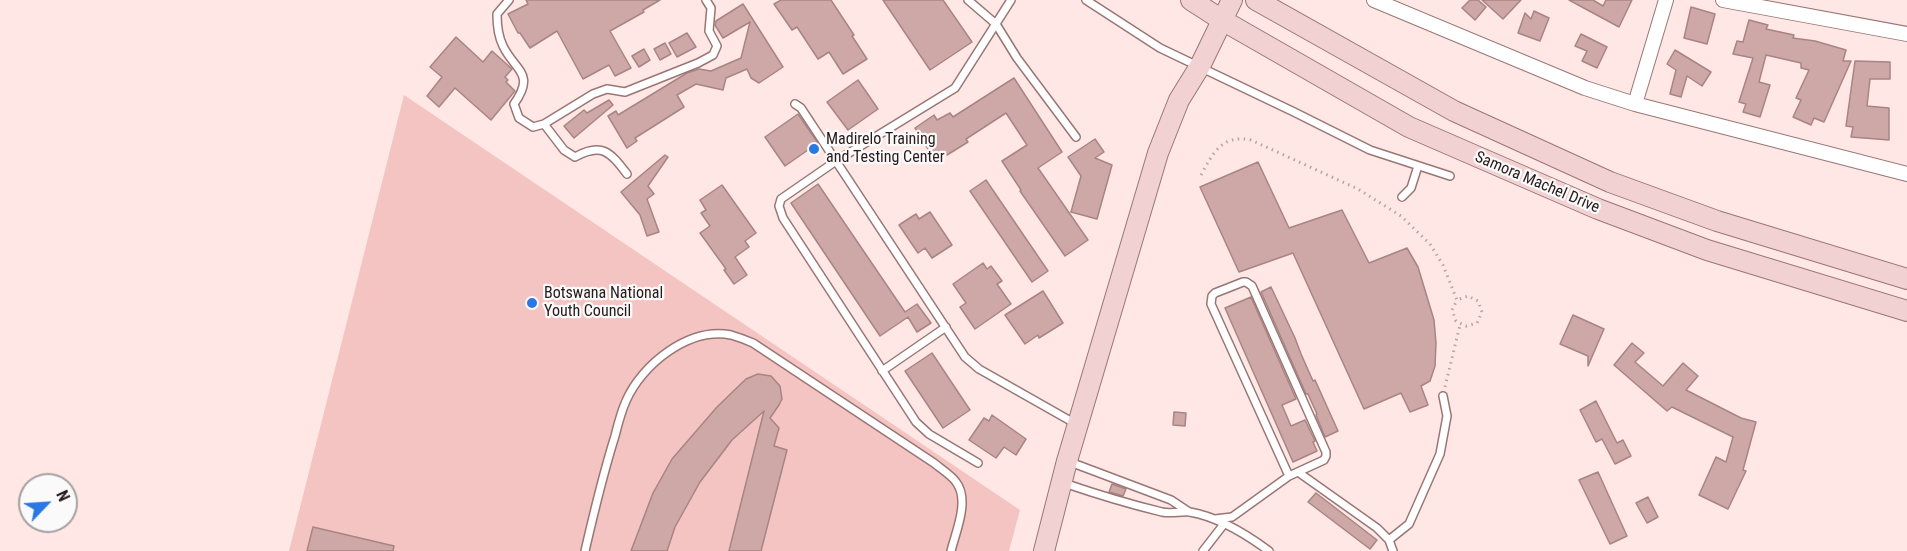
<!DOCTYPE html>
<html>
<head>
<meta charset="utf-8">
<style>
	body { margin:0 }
	#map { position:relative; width:1907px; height:551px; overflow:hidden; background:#ffe7e5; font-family:"Roboto Condensed",sans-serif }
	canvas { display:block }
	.north { position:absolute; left:18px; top:473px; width:60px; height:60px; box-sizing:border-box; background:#fafafa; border:2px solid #a6a0a0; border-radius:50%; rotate:65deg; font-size:16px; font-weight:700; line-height:24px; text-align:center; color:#281a1a }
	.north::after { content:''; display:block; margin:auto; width:21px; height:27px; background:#2a78e4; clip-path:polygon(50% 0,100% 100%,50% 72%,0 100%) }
</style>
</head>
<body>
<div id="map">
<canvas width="1907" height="551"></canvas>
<div class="north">N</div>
</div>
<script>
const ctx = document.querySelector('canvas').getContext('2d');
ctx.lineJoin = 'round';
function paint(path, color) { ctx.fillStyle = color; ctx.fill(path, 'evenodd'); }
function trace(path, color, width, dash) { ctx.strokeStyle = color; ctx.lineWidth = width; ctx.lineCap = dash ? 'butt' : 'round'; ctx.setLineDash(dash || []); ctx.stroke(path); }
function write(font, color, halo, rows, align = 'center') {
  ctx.font = font + ' "Roboto Condensed",sans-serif'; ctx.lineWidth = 4.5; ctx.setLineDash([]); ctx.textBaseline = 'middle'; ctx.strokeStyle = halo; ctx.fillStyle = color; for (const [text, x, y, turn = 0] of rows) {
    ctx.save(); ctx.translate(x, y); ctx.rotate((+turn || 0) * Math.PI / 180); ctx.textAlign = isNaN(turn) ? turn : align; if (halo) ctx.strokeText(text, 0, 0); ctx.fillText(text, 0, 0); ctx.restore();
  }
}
const green = new Path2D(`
	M404,95L1020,510L1009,551H289Z`);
const building = new Path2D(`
	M526,0H660L643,10L644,12L610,31L631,68L615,76L609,65L583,79L557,31L530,48L520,33H518L508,14L528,4Z
	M781,0H831L854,35L852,36L867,59L843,74L829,52L818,59L797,27L792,30L774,4Z
	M883,0H943L972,42L930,70Z
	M1470,0H1478L1486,7L1475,20L1462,8Z
	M1482,0H1521L1503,19Z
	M1569,0H1593L1603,6L1606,0H1632L1619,27Z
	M743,4L783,67L759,83L751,78L747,69L726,78L723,90L696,84L677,95L684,107L635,138L637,141L627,148L608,116L616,111L618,115L687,73L699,69L711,71L741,58L750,22L723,38L715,25L716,21Z
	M1691,7L1715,14L1707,44L1684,38Z
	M1534,11L1549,18L1540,41L1518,33L1525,13L1531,19Z
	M1749,20L1768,25L1766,29L1794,35L1793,38L1815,41L1846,50L1843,61H1851L1824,122L1814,118L1811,125L1793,117L1801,100L1796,98L1809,70L1801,68V63L1766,55L1759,82L1770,85L1760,117L1743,112L1746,104L1739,102L1753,58L1733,54L1737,41L1743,42Z
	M687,33L696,47L677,57L669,43Z
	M1581,34L1607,47L1597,68L1582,61L1587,51L1575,46Z
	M456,37L483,62L492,51L512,69L505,77L508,80L506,82L515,91L491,120L455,88L439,107L427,96L442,77L430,67Z
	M665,43L671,54L660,60L654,49Z
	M644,49L650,60L639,67L632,56Z
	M1675,50L1711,72L1702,86L1687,76L1681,97L1670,94L1676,70L1667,64Z
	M1855,61L1890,62V79H1870L1867,106L1889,108V140L1851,137L1853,127L1846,126Z
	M1014,78L1062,152L1038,168L1088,240L1065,256L1020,191L1021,190L1002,161L1027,145L1006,113L966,139L968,142L947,155L946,153L935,160L915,128L934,115L937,120L950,113L953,117Z
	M858,80L878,109L848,130L827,102Z
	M609,100L613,105L574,138L564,126L584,110L587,113Z
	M798,114L818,143L785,166L765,137Z
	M1095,139L1104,152L1095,158L1112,165L1097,219L1071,212L1081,176L1068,157Z
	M665,155L668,157L648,186L654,194L647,199L659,232L647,236L640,215L621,192Z
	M1258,162L1289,228L1342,210L1369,263L1407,248L1418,267L1434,320L1436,343L1435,366L1430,381L1421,386L1428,405L1410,412L1401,393L1364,409L1293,253L1239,272L1200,187Z
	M986,180L1048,271L1032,282L970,191Z
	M818,184L905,312L917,304L931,323L917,332L908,317L880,336L791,203Z
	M722,185L756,233L745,241L749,247L735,257L747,275L734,284L724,270L726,269L700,233L710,226L701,213L706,210L700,200Z
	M930,212L952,245L932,258L925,248L918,253L899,225L916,214L919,219Z
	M983,263L987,269L991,266L1002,281L997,284L1011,304L975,329L960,307L966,303L953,284Z
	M1271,287L1295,338L1301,354L1313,381L1315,380L1338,431L1325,437L1316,415L1317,414L1308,394H1306L1261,292Z
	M1043,291L1063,323L1039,338L1038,335L1025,344L1005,315Z
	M1251,297L1296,399L1282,405L1291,426L1305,420L1315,441L1313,442L1317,451L1293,462L1225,308Z
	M1573,315L1604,329L1588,366V356L1560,344Z
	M1632,343L1644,353L1635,362L1663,386L1683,363L1698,376L1686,390L1741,418L1756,422L1743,470L1746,471L1728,509L1699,495L1716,457L1726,462L1733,437L1672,407L1667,411L1614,365Z
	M932,353L970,410L943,428L905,371Z
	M758,374L771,376L780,386L782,399L779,405L770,418L779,428L774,446L787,450L761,551H729L764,411L732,440L700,482L675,527L667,551H631L653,493L672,459L717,407L746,379Z
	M1596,401L1617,443L1623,440L1631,456L1615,464L1602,439L1596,442L1580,410Z
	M1174,412L1186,413L1185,426L1173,425Z
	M992,415L1026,439L1016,455L1004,447L996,458L969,440L984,418L989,421Z
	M1598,472L1627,536L1610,544L1579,480Z
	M1112,484L1126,489L1123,496L1109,492Z
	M1316,493L1377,540L1370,549L1308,502Z
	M1648,497L1658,517L1647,523L1636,503Z
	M313,527L394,546L393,551H307Z`);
const path = new Path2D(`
	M1201,175C1213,153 1222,134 1251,140L1358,189L1401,216L1430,244L1443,265L1457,300L1452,310L1456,321L1466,326L1477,323L1482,312L1478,301L1468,296L1457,300
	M1445,387L1460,325`);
const lane = new Path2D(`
	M509,0L497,14C497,25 498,36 503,46C515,71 536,73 514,104L519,118L533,127L544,124L593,94L607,89L625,92L698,63L713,55L717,46L709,31L711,8L706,0
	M968,0L996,24L1017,58L1076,137
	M1086,0L1160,48L1294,112L1370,150L1450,176
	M795,104L801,108L965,357L979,369L1076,424
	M544,124L564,150L575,157C602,142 610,152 627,174
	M1402,197L1411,188L1418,166
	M882,371L946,327
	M1070,462L1171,500L1189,512
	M978,463L929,434L916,422L783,218L779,206L781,199L836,161L955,88L1011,0
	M1298,472L1377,528L1389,540L1393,551
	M1064,483C1096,494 1129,504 1162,512C1172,514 1181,511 1190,512C1219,517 1246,534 1269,551
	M1215,519L1232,517L1289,476L1324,460L1326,456V452L1252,286L1246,282H1243L1215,293L1212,296L1211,304L1289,476
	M1389,540L1409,524L1440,454L1447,416L1443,396
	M585,551C594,512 603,474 615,436C618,424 621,412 626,401C642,364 689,327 731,335C738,337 746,340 753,343L934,463C941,469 951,475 956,482C970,500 956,531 951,551
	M1203,551L1224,524`);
const street = new Path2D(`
	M1374,0L1585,88L1635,104L1907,174
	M1723,0L1907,34
	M1635,104L1666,0`);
const secondary = new Path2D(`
	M1191,0L1222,20L1409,127L1598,209L1707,250L1907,311
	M1256,0L1454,111L1610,182L1717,221L1907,279
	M1044,551L1067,461L1158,153L1179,100L1200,66L1232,0`);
const markers = [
	[814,149,6,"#2a78e4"],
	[532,303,6,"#2a78e4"]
];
const poiNames = [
	["Madirelo Training",826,140],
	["and Testing Center",826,158],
	["Botswana National",544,294],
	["Youth Council",544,312]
];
const streetNames = [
	["Samora Machel Drive",1537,183,23]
];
paint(green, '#f3c4c2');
paint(building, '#cea8a6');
trace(building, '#a88483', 1.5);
trace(lane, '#997674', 10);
trace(street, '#997674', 16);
trace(secondary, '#997674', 22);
trace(path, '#b9a4a3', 3, [1.5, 4.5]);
trace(lane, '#fff', 7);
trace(street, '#fff', 14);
trace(secondary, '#f2d1d2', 20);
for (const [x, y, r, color] of markers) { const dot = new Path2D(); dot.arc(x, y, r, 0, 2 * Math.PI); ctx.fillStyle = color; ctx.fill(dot); trace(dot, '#fafafa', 2); }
write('16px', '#281a1a', '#fafafa', poiNames, 'left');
write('16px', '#281a1a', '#fafafa', streetNames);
</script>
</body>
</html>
